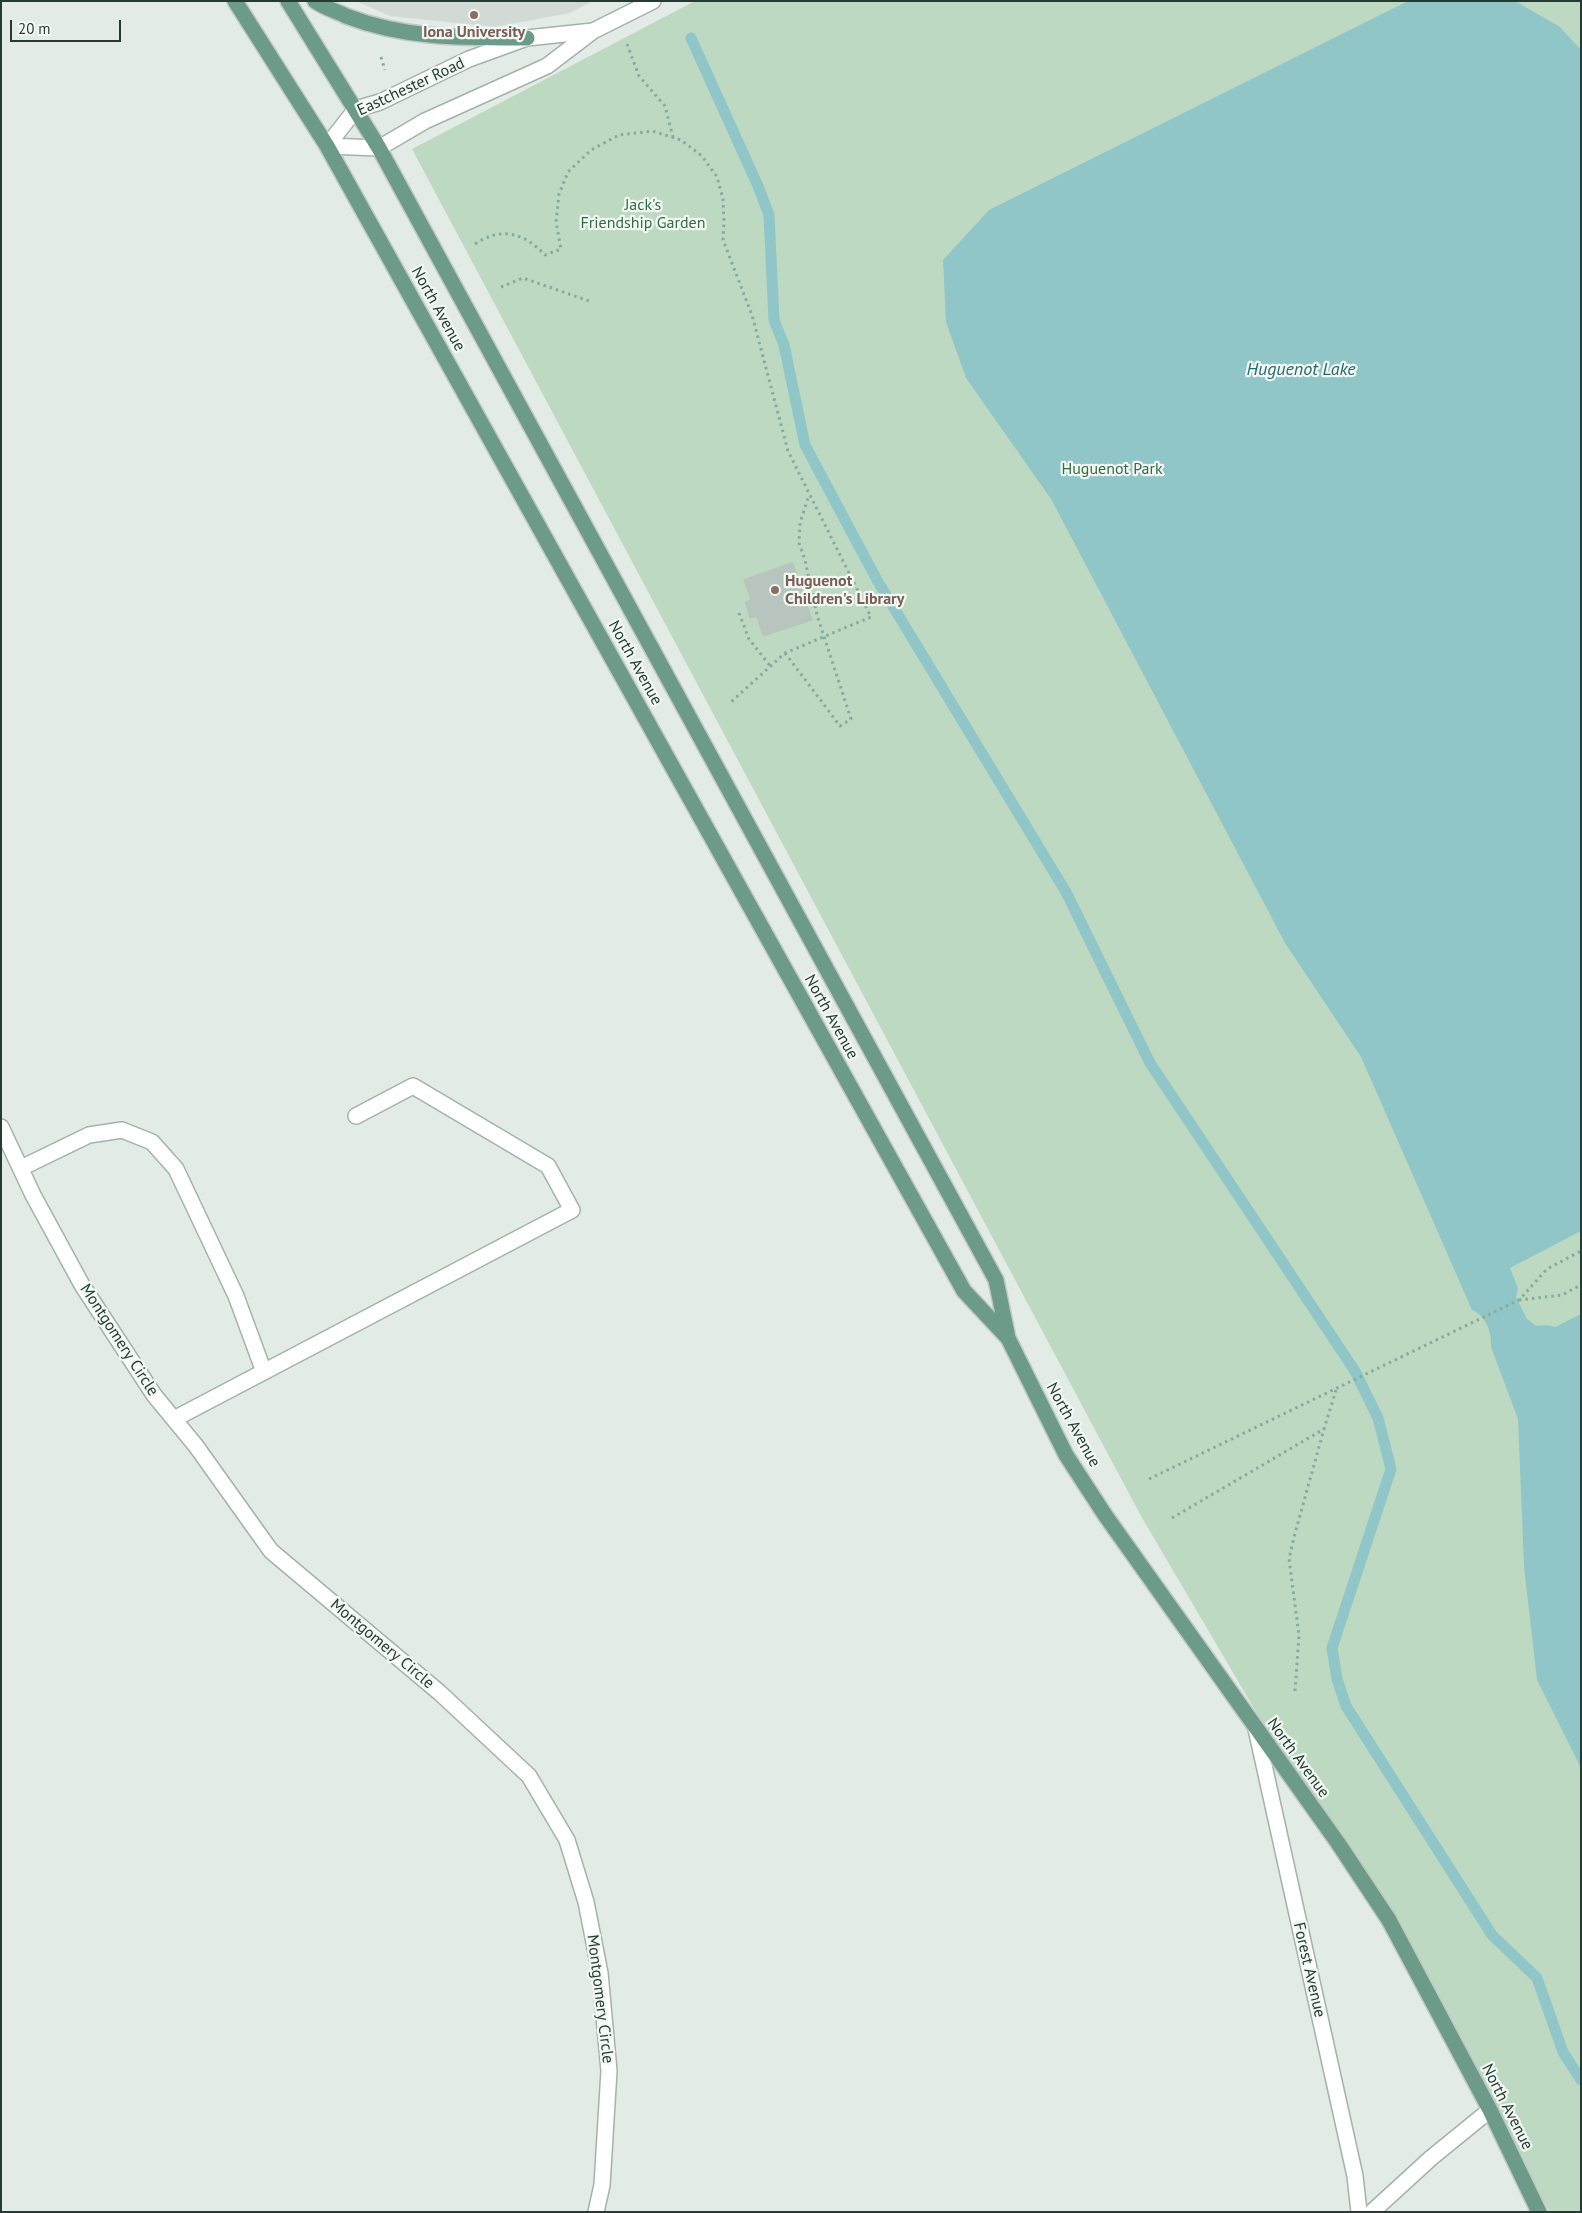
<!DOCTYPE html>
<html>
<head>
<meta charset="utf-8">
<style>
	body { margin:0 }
	#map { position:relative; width:1582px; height:2213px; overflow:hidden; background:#e2ebe6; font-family:"PT Sans",sans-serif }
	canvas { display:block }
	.frame { position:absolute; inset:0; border:2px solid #243a32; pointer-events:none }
	.scale { position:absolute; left:10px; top:20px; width:111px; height:22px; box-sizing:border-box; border:2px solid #243a32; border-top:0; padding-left:6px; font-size:15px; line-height:18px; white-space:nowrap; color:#243a32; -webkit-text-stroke:4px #f2f8f4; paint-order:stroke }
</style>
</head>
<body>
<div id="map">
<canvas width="1582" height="2213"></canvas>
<div class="frame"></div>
<div class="scale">20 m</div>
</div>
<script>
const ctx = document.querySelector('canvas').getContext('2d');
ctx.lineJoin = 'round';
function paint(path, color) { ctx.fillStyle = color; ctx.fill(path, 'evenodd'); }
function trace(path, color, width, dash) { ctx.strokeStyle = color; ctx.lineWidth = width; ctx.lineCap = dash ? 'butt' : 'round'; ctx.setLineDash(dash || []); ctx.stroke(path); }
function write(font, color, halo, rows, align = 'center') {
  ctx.font = font + ' "PT Sans",sans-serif'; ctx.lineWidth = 4.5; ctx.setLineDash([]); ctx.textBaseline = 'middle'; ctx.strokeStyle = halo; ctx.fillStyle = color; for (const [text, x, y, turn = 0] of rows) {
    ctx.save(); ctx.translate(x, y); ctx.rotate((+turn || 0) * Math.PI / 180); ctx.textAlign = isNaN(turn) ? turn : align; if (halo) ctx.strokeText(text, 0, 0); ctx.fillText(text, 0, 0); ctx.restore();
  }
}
const built = new Path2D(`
	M356,1H593L570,13L495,27L390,16Z`);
const green = new Path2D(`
	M695,1H1579L1581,3V2212H1550L1141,1516L412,149Z`);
const water = new Path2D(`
	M1408,1H1515L1560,27L1581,50V1231L1510,1268L1518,1288L1516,1297L1527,1319L1536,1326L1547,1325L1555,1327L1581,1314V1768L1537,1680L1524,1567L1518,1419L1491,1347C1492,1332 1486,1316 1472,1310L1361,1057L1285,943L1051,499L966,378L946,322L943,260L989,210Z`);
const stream = new Path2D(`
	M691,38L758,186L769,215L774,320L784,345L805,445L877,580L1066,892L1150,1063L1355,1371L1378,1418L1391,1469L1332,1648L1337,1679L1346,1706L1492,1935L1537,1978L1563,2052L1581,2080`);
const building = new Path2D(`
	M793,563L812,620L763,636L757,616L750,618L745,602L751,600L744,580Z`);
const path = new Path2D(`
	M627,44L639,76L665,106L673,137
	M381,57L385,70
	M475,244C502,226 524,233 545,255L561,249L556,222L559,194L568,172L591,150L619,135L652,131L681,140L702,156L717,177L723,199L724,223L723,240L752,315L788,451L871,617L785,653L731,702
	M501,287L523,278L589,301
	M739,613L749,639L771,667
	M785,653L840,726L851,719L817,615L805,560L799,543L800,523L809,495
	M1519,1300L1562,1295L1581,1285
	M1149,1479L1519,1300L1547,1269L1581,1251
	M1172,1518L1324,1429L1336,1390
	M1295,1691L1299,1635L1289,1559L1294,1537L1324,1429`);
const minor = new Path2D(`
	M327,146L379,148L425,121L547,66L593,31L653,1
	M327,146L356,109L380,102L469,59L527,38L593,31
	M1,1127L33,1195L82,1285L154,1395L196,1446L271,1551L440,1693L529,1776L567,1840L586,1902L600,1973L609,2071L602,2185L596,2212
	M21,1168L89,1135L122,1130L152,1142L176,1169L236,1296L264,1372
	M174,1419L572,1210L548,1166L413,1086L356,1116
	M1256,1729L1355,2176L1359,2212
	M1372,2212L1431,2158L1490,2110`);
const major = new Path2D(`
	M235,1L327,146L964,1291L1008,1338
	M288,1L379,148L996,1280L1008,1338L1066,1455L1105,1515L1338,1843L1389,1920L1490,2110L1539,2212
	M315,1C325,8 336,11 346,16C405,39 465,38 527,38`);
const markers = [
	[474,15,5,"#8d6e63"],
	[775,590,5,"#8d6e63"]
];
const educationNames = [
	["Iona University",474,32],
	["Huguenot",785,581,"left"],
	["Children's Library",785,599,"left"]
];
const streetNames = [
	["Eastchester Road",411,87,-25],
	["North Avenue",438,309,61],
	["North Avenue",635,663,61],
	["North Avenue",831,1017,61],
	["Montgomery Circle",119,1340,57],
	["North Avenue",1073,1425,61],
	["Montgomery Circle",382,1644,40],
	["North Avenue",1298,1758,54],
	["Forest Avenue",1309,1970,77],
	["Montgomery Circle",600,1999,83],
	["North Avenue",1507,2107,63]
];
const parkNames = [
	["Jack's",643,205],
	["Friendship Garden",643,223],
	["Huguenot Park",1112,469]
];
const waterNames = [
	["Huguenot Lake",1301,370]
];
paint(built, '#d1dad5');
paint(green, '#bed9c2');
paint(water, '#91c6c9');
trace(stream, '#91c6c9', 11);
paint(building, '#b8c5bf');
trace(building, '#b6c3bc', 1);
trace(minor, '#a5b2ac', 18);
trace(major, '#c2c8c6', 18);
trace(path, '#86aa9c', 3, [2.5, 4]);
trace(minor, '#fff', 15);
trace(major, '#6c9b8a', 15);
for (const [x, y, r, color] of markers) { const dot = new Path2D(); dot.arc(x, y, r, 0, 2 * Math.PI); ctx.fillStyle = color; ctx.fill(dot); trace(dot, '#f2f8f4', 2); }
write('bold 16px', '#785e54', '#f2f8f4', educationNames);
write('16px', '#243a32', '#f2f8f4', streetNames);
write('16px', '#336c44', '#f2f8f4', parkNames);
write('italic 18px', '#26696e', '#f2f8f4', waterNames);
</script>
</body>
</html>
